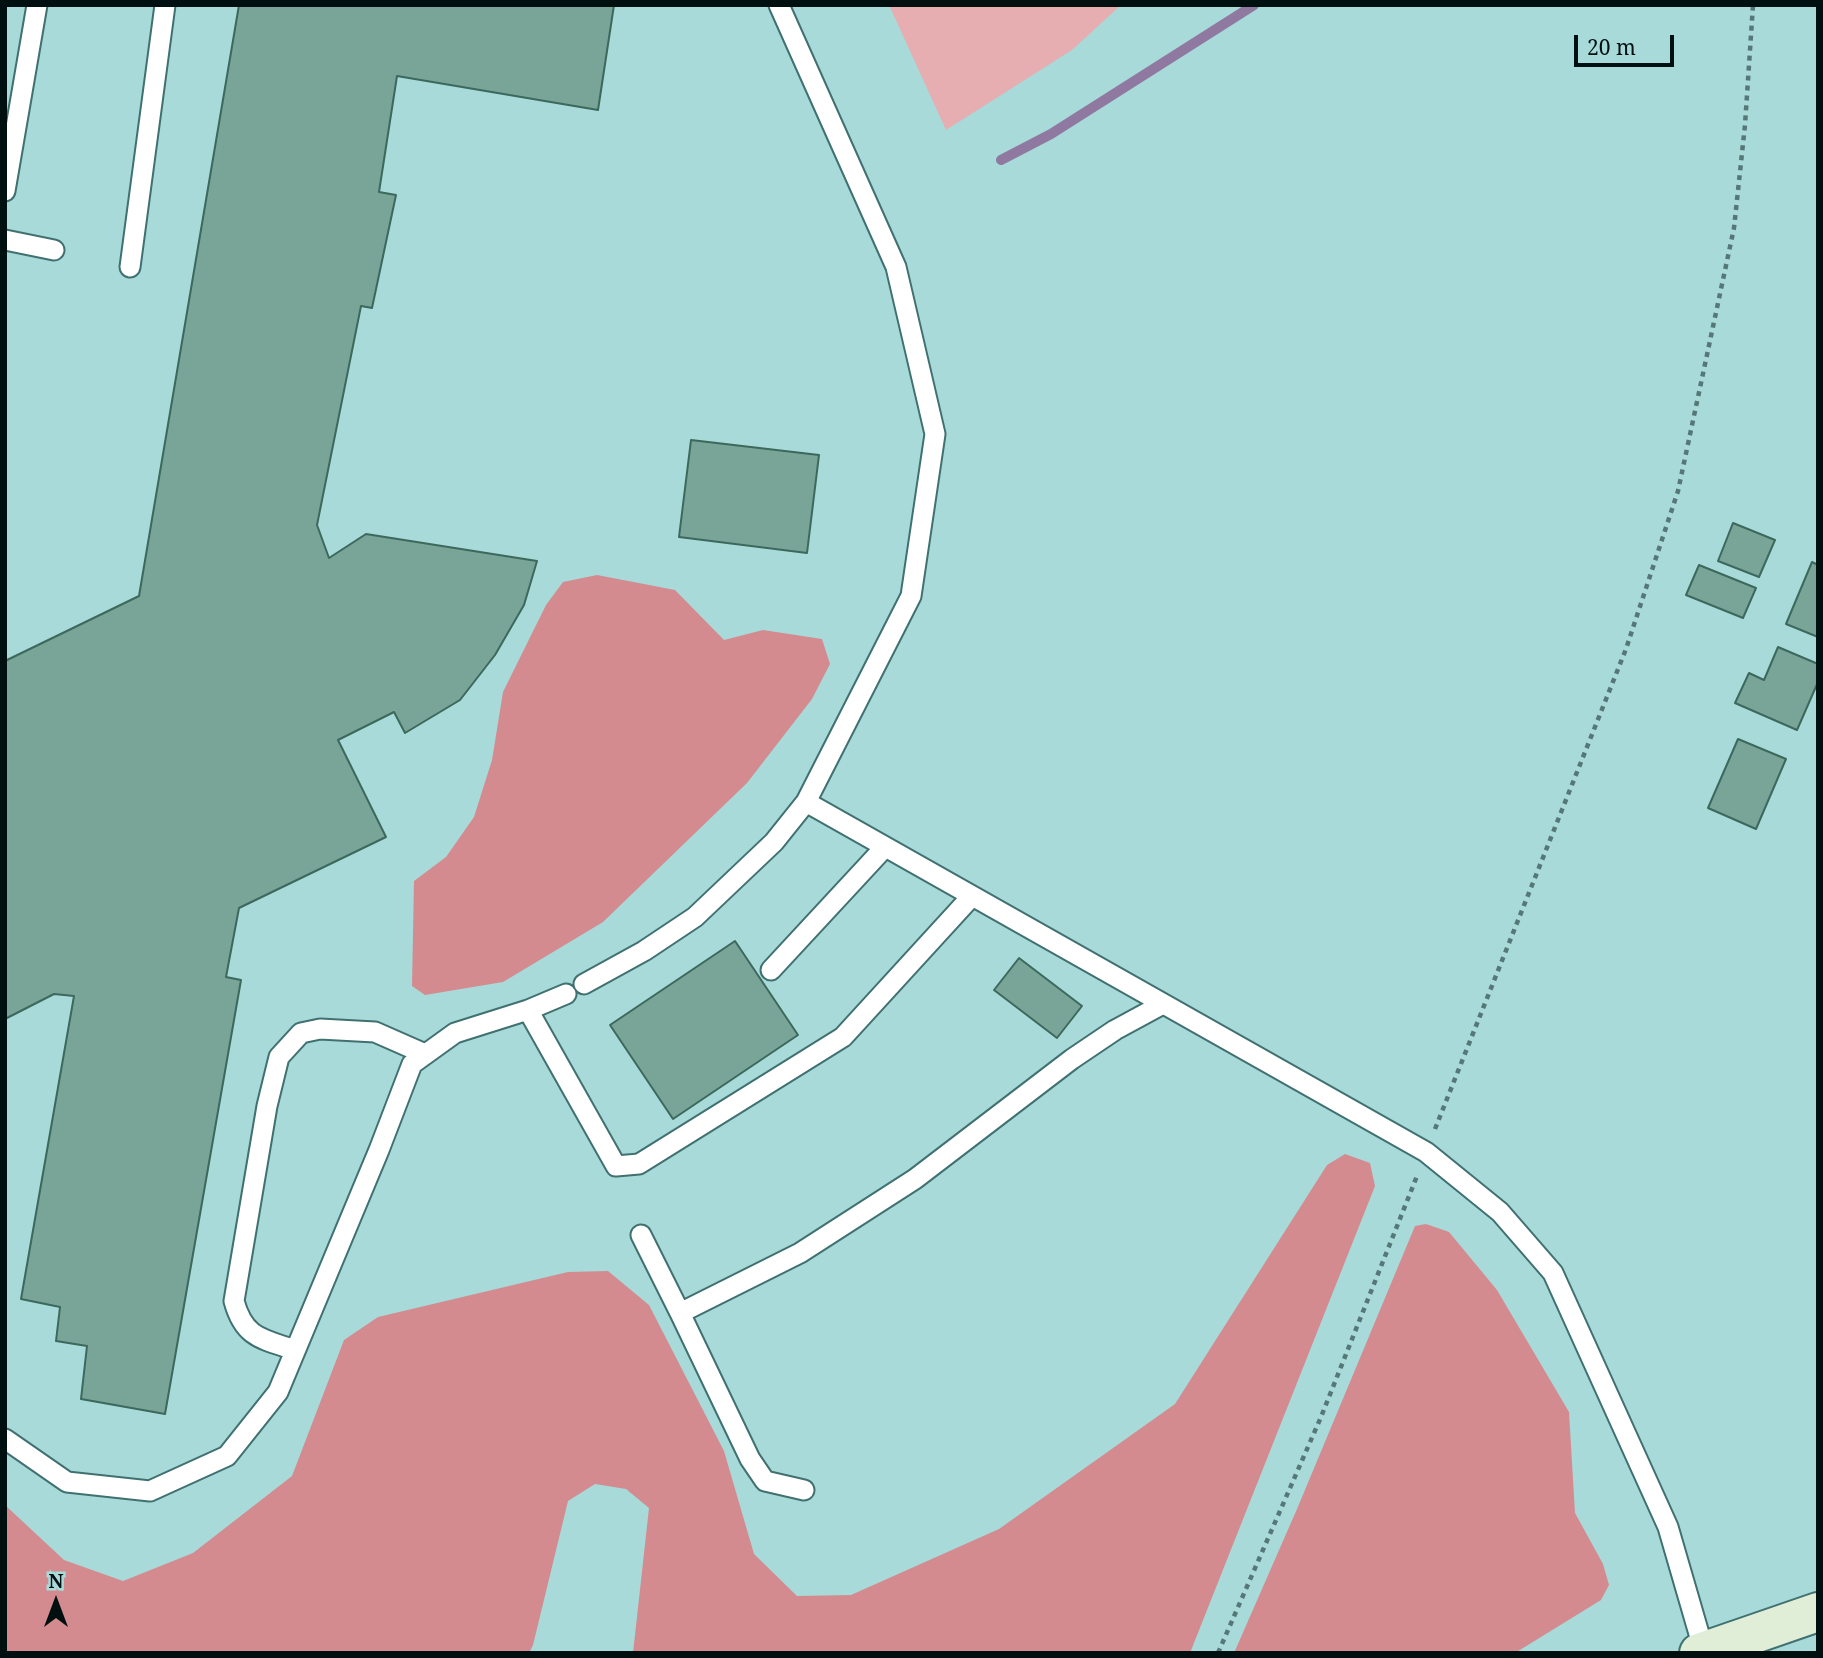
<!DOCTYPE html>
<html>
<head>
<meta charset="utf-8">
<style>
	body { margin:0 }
	#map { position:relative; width:1823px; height:1658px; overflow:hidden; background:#a7dad9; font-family:"Noto Serif",serif }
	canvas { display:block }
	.frame { position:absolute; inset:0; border:7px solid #000f0f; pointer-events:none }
	.north { position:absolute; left:21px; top:1567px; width:70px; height:70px; -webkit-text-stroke:5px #a7dad9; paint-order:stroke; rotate:0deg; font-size:19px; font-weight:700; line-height:28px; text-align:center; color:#000f0f }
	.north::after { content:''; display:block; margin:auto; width:24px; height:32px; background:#000f0f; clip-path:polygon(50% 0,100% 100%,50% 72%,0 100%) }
	.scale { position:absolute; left:1574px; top:35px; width:100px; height:32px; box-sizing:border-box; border:4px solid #000f0f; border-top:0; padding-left:9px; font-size:21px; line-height:24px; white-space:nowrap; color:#000f0f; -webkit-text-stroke:5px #a7dad9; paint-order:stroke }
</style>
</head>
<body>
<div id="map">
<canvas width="1823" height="1658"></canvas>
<div class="frame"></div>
<div class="north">N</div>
<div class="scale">20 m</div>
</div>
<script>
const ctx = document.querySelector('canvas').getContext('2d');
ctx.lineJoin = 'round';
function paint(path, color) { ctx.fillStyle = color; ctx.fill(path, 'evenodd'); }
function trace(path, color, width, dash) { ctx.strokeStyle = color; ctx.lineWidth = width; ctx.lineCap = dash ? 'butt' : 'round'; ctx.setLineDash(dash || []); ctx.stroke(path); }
const green = new Path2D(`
	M889,5H1121L1072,50L946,130Z`);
const forest = new Path2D(`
	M597,575L675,590L724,640L763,630L822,639L830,664L812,699L747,783L603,922L503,982L425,995L412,986L414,881L446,857L474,817L492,760L503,692L546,605L563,582Z
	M1345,1154L1370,1163L1375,1186L1190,1653H633L649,1508L626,1489L595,1484L568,1501L533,1645L529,1653H5V1505L64,1560L123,1581L193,1553L292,1476L344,1340L378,1317L568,1272L608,1271L649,1305L724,1451L754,1554L797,1596L851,1595L999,1529L1175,1404L1327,1165Z
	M1426,1224L1449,1232L1497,1290L1569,1412L1575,1513L1603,1564L1609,1585L1601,1600L1515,1653H1234L1297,1509L1415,1226Z`);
const stream = new Path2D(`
	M1001,160L1051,134L1254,5`);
const building = new Path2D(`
	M239,5H614L598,110L397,76L379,192L396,195L372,308L361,306L317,525L329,558L366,534L537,561L524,605L495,655L460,700L405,733L394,712L338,740L386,837L239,908L226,977L241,980L165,1414L81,1399L87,1346L56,1341L60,1307L21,1299L74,996L54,994L5,1019V661L139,596Z
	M691,440L819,455L807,553L679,537Z
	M1733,523L1775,540L1759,577L1718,561Z
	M1812,562L1818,565V637L1786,624Z
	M1699,565L1756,588L1743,618L1686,595Z
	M1778,647L1818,664V682L1797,730L1735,703L1749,673L1764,680Z
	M1738,739L1786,759L1756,829L1708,808Z
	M735,941L798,1035L673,1119L610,1025Z
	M1019,958L1082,1006L1057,1038L994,990Z`);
const path = new Path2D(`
	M1435,1129L1626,649L1678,491L1734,228L1745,125L1753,5
	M1218,1653L1321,1417L1417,1176`);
const service = new Path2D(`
	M5,191L37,5
	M5,240L54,250
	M130,267L165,5
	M806,802L1426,1152L1500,1212L1553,1273L1668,1527L1704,1651
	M771,970L885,847
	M584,984L644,951L695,917L774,842L806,802L911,596L935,434L896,267L779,5
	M528,1010L566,994
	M641,1235L680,1313
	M295,1350C262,1339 244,1338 234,1301L267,1106L279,1057L301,1033L320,1029L375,1032L425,1054
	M5,1439L67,1482L150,1491L227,1456L278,1392L379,1150L412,1064L455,1033L528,1010L616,1166L639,1164L843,1037L972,896
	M804,1490L765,1481L750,1459L680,1313L800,1253L915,1179L1072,1059L1115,1030L1163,1004`);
const secondary = new Path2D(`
	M1699,1653L1818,1612`);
paint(green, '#e7aeb1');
paint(forest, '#d48b90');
trace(stream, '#9079a1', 10);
paint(building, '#78a598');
trace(building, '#3d685c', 2);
trace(service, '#407170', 23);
trace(secondary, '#407170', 42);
trace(path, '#567777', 4.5, [5, 5]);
trace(service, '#fff', 19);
trace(secondary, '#e0eed8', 38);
</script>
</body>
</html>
